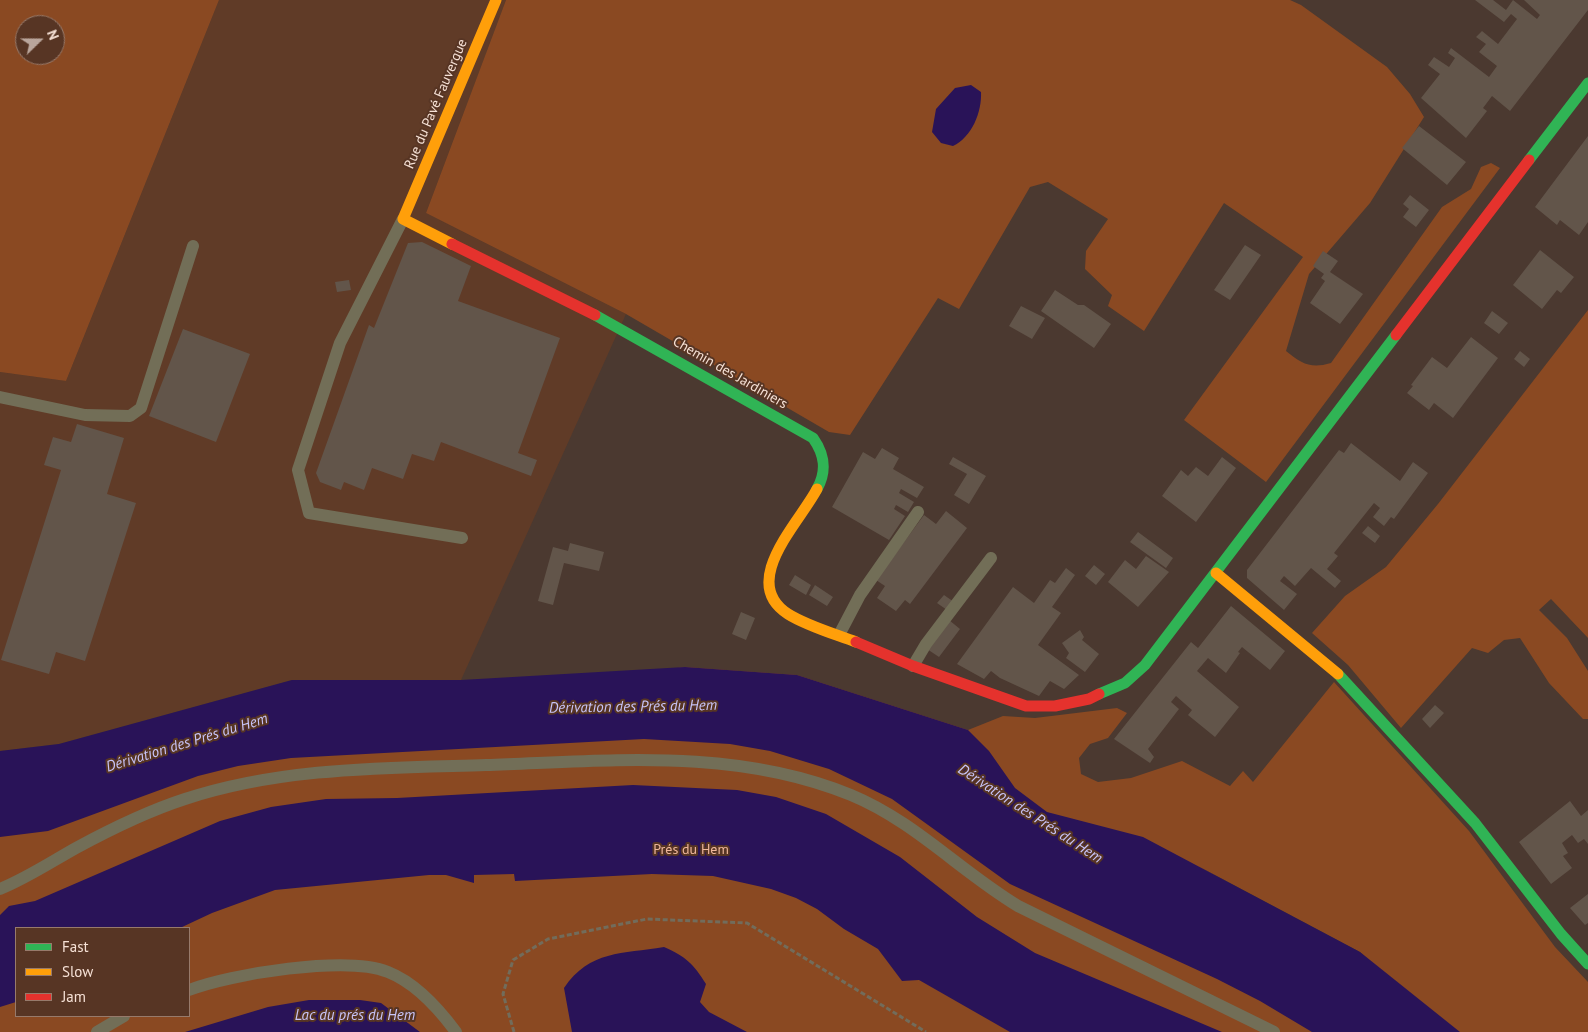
<!DOCTYPE html>
<html>
<head>
<meta charset="utf-8">
<style>
	body { margin:0 }
	#map { position:relative; width:1588px; height:1032px; overflow:hidden; background:#4b3930; font-family:"PT Sans",sans-serif }
	canvas { display:block }
	.legend { position:absolute; left:15px; top:927px; width:175px; height:90px; box-sizing:border-box; background:#573524; border:1px solid #977a6b; margin:0; padding:6px 9px; list-style:none; font-size:15px; color:#f6e1d6 }
	.legend li { display:flex; align-items:center; gap:10px; height:25px }
	.legend b { width:25px; border:1px solid #977a6b }
	.north { position:absolute; left:15px; top:15px; width:50px; height:50px; box-sizing:border-box; background:#573524; border:1px solid #977a6b; border-radius:50%; rotate:68deg; font-size:14px; font-weight:700; line-height:20px; text-align:center; color:#f6e1d6 }
	.north::after { content:''; display:block; margin:auto; width:18px; height:22px; background:#baa69c; clip-path:polygon(50% 0,100% 100%,50% 72%,0 100%) }
</style>
</head>
<body>
<div id="map">
<canvas width="1588" height="1032"></canvas>
<ul class="legend">
<li><b style="height:6px;background:#30b455"></b>Fast</li>
<li><b style="height:6px;background:#ff9f0a"></b>Slow</li>
<li><b style="height:6px;background:#e5322d"></b>Jam</li>
</ul>
<div class="north">N</div>
</div>
<script>
const ctx = document.querySelector('canvas').getContext('2d');
ctx.lineJoin = 'round';
function paint(path, color) { ctx.fillStyle = color; ctx.fill(path, 'evenodd'); }
function trace(path, color, width, dash) { ctx.strokeStyle = color; ctx.lineWidth = width; ctx.lineCap = dash ? 'butt' : 'round'; ctx.setLineDash(dash || []); ctx.stroke(path); }
function write(font, color, halo, rows, align = 'center') {
  ctx.font = font + ' "PT Sans",sans-serif'; ctx.lineWidth = 4; ctx.setLineDash([]); ctx.textBaseline = 'middle'; ctx.strokeStyle = halo; ctx.fillStyle = color; for (const [text, x, y, turn = 0] of rows) {
    ctx.save(); ctx.translate(x, y); ctx.rotate((+turn || 0) * Math.PI / 180); ctx.textAlign = isNaN(turn) ? turn : align; if (halo) ctx.strokeText(text, 0, 0); ctx.fillText(text, 0, 0); ctx.restore();
  }
}
const built = new Path2D(`
	M219,0H506L426,213L626,314L461,680H292L59,744L0,751V372L66,381Z`);
const green = new Path2D(`
	M0,0H219L66,381L0,372ZM25,25H55V55H25Z
	M506,0H1290L1301,5L1387,67L1410,94L1424,117L1370,203L1309,274L1286,351C1302,364 1311,369 1331,363L1442,207L1471,189L1481,167L1491,163L1500,168L1266,482L1184,420L1303,257L1224,203L1144,331L1108,306L1112,295L1085,269L1086,251L1108,219L1048,182L1030,187L959,309L938,298L850,435L829,432L626,314L426,213Z
	M1588,310V638L1551,599L1539,610L1567,638L1588,671V719H1583L1549,683L1520,638L1504,640L1488,653L1472,648L1401,728L1348,665L1312,633L1345,596L1386,567L1438,504Z
	M685,667L797,675L968,730L1003,716L1035,718L1117,708L1127,713L1108,738L1090,744L1079,758L1081,774L1098,782L1131,778L1182,761L1230,786L1243,771L1253,782L1334,682L1469,831L1555,947L1588,982V1032H0V795L185,733ZM1198,866L1360,952L1373,964ZM16,928H189V1016H16Z`);
const water = new Path2D(`
	M971,85L981,92C982,112 972,137 953,146L941,143L932,132L936,109L955,88Z
	M685,667L797,675L968,730L989,751L1015,788L1047,812L1143,837L1360,952L1460,1032H1312L1260,1001L1217,979L1010,884L892,799L829,769L770,751L730,744L644,739L291,758L238,766L198,776L48,831L0,837V751L59,744L292,680H461Z
	M633,785L737,790L776,797L826,814L900,857L977,917L1035,953L1222,1032H1010L919,980L902,981L878,949L844,929L817,909L796,898L771,889L713,876L652,874L515,881L514,874L474,875V883L446,875H429L275,890L212,913L180,928H16V1002L0,1007V915L9,906L35,901L220,821L271,807L326,799L397,798Z
	M664,947C686,957 693,963 706,984L700,1002L709,1012L747,1032H572L564,988C590,950 622,954 664,947Z
	M309,1000H360L381,1003L420,1032H185L268,1007Z`);
const building = new Path2D(`
	M1475,0H1493L1506,10L1513,0L1537,19L1540,15L1524,0H1588V10L1510,111L1492,96L1483,108L1487,111L1466,138L1421,98L1440,74L1428,65L1434,57L1449,67L1455,58L1448,53L1451,48L1489,77L1497,66L1479,52L1486,44L1476,37L1482,31L1498,44L1517,19L1511,14L1504,22Z
	M1419,126L1466,162L1447,185L1402,148Z
	M1588,136V222L1579,235L1560,220L1557,225L1535,207Z
	M1410,195L1429,210L1416,227L1403,217L1409,209L1403,204Z
	M422,242L471,266L458,301L560,338L518,453L537,460L531,476L441,442L434,461L412,454L403,479L372,468L364,490L344,482L341,490L320,482L316,473L369,325L374,328L408,243Z
	M1245,245L1261,255L1230,300L1214,290Z
	M1540,250L1574,277L1561,293L1557,290L1542,309L1513,285Z
	M1323,251L1338,261L1330,272L1363,294L1340,324L1310,303L1325,281L1321,278L1324,274L1313,266Z
	M349,280L351,290L337,292L335,282Z
	M1055,290L1078,305H1084L1111,324L1094,348L1041,311Z
	M1021,306L1045,318L1032,339L1009,326Z
	M1492,311L1508,323L1499,334L1484,323Z
	M183,329L250,354L216,442L149,416Z
	M1471,337L1498,358L1453,418L1434,403L1429,410L1407,393L1413,386L1411,385L1432,357L1447,368Z
	M1520,351L1530,359L1524,367L1514,359Z
	M77,424L124,438L107,494L136,503L85,661L56,652L49,674L1,660L61,470L44,465L53,437L71,442Z
	M1351,443L1400,481L1413,462L1428,473L1394,519L1391,517L1384,526L1373,517L1380,508L1374,503L1334,553L1338,556L1327,569L1341,581L1335,588L1311,568L1295,586L1284,576L1280,581L1297,594L1284,610L1247,578V570L1339,450L1344,453Z
	M882,448L899,458L893,469L924,487L917,498L901,489L899,493L914,502L908,512L896,505L894,509L905,516L889,540L832,507L863,452L875,459Z
	M953,457L986,476L969,504L954,495L967,474L949,464Z
	M1222,457L1236,468L1196,522L1162,496L1181,470L1188,476L1196,467L1208,476Z
	M946,511L967,528L910,604L905,600L896,611L877,598L885,586L876,580L924,515L936,524Z
	M1368,526L1380,536L1375,543L1362,533Z
	M1138,532L1173,558L1166,568L1130,542Z
	M570,543L604,552L599,571L564,563L553,605L538,601L553,547L568,551Z
	M1146,556L1169,572L1138,607L1108,582L1125,560L1136,569Z
	M1094,565L1105,574L1096,585L1085,576Z
	M1066,568L1075,575L1052,607L1061,613L1038,645L1079,675L1064,689L1050,681L1039,696L1000,678L991,671L984,679L957,664L1013,587L1034,603L1050,580L1055,583Z
	M795,575L811,585L806,595L789,585Z
	M815,585L833,597L827,606L809,595Z
	M944,595L954,602L947,610L937,603Z
	M1231,606L1285,651L1270,670L1242,647L1238,652L1240,653L1226,673L1208,658L1197,671L1239,707L1215,737L1188,715L1192,710L1176,696L1171,702L1179,709L1148,749L1154,757L1150,763L1114,739L1191,642L1198,648Z
	M741,612L755,618L746,640L732,634Z
	M949,620L960,629L939,657L927,649Z
	M1080,630L1084,637L1082,640L1099,654L1085,672L1066,658L1069,653L1062,643Z
	M1435,705L1444,713L1430,728L1422,719Z
	M1570,801L1581,816L1588,810V844L1584,839L1578,843L1572,835L1562,843L1568,853L1563,856L1572,868L1551,884L1519,842Z
	M1588,894V923L1585,925L1570,908Z`);
const path = new Path2D(`
	M514,1032L503,994L513,960L548,939L647,919L747,923L926,1032`);
const lane = new Path2D(`
	M403,219L340,343L298,470L309,513L462,538
	M0,397L85,415L130,416L141,408L193,246
	M839,635L860,595L918,512
	M913,666L926,644L991,558
	M0,889C27,878 51,862 76,848C111,829 148,811 185,799C282,767 385,768 486,765C609,761 734,747 851,795C914,821 960,871 1018,906L1274,1032
	M189,990C230,974 347,955 388,972C416,983 439,1009 456,1032
	M97,1032L124,1016`);
const fast = new Path2D(`
	M1529,160L1588,83
	M595,315L813,438C825,455 827,471 817,489
	M1338,674L1475,823L1561,934L1588,964
	M1099,694L1125,683L1145,665L1396,335`);
const slow = new Path2D(`
	M452,244L403,219L496,0
	M817,489C800,522 738,582 788,614C807,626 835,634 856,642
	M1216,573L1338,674`);
const jam = new Path2D(`
	M452,244L595,315
	M1396,335L1529,160
	M856,642L913,666L1026,706H1055L1089,699L1099,694`);
const streetNames = [
	["Rue du Pavé Fauvergue",436,104,-67],
	["Chemin des Jardiniers",730,373,30]
];
const parkNames = [
	["Prés du Hem",691,850]
];
const waterNames = [
	["Dérivation des Prés du Hem",633,707,-1],
	["Dérivation des Prés du Hem",187,743,-17],
	["Dérivation des Prés du Hem",1030,814,33],
	["Lac du prés du Hem",355,1016]
];
paint(built, '#603b27');
paint(green, '#8a4922');
paint(water, '#291358');
paint(building, '#62554a');
trace(path, '#726c5b', 3, [5, 2.5]);
trace(lane, '#726e57', 12);
trace(fast, '#30b455', 11);
trace(slow, '#ff9f0a', 11);
trace(jam, '#e5322d', 11);
write('14px', '#f6e1d6', '#573524', streetNames);
write('14px', '#efb79b', '#573524', parkNames);
write('italic 15px', '#c8c4f9', '#573524', waterNames);
</script>
</body>
</html>
